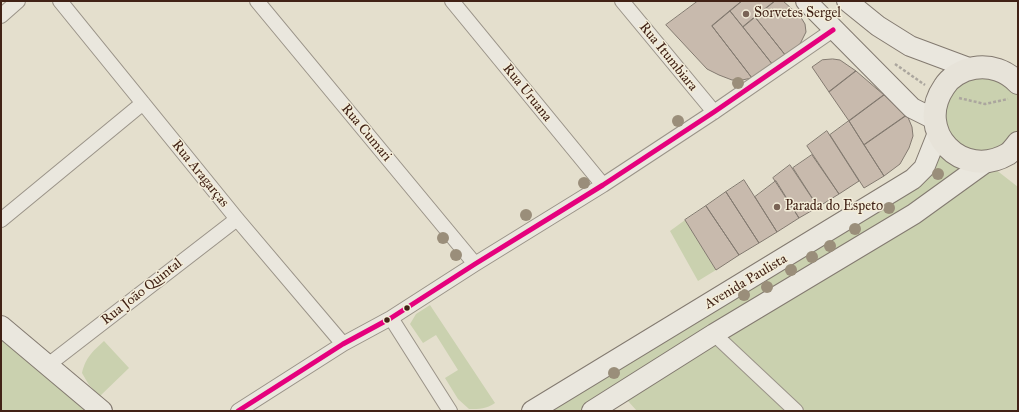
<!DOCTYPE html>
<html>
<head>
<meta charset="utf-8">
<style>
	body { margin:0 }
	#map { position:relative; width:1019px; height:412px; overflow:hidden; background:#e4dfcd; font-family:"IM FELL Great Primer",serif }
	canvas { display:block }
	.frame { position:absolute; inset:0; border:2px solid #412216; pointer-events:none }
</style>
</head>
<body>
<div id="map">
<canvas width="1019" height="412"></canvas>
<div class="frame"></div>
</div>
<script>
const ctx = document.querySelector('canvas').getContext('2d');
ctx.lineJoin = 'round';
function paint(path, color) { ctx.fillStyle = color; ctx.fill(path, 'evenodd'); }
function trace(path, color, width, dash) { ctx.strokeStyle = color; ctx.lineWidth = width; ctx.lineCap = dash ? 'butt' : 'round'; ctx.setLineDash(dash || []); ctx.stroke(path); }
function write(font, color, halo, rows, align = 'center') {
  ctx.font = font + ' "IM FELL Great Primer",serif'; ctx.lineWidth = 3; ctx.setLineDash([]); ctx.textBaseline = 'middle'; ctx.strokeStyle = halo; ctx.fillStyle = color; for (const [text, x, y, turn = 0] of rows) {
    ctx.save(); ctx.translate(x, y); ctx.rotate((+turn || 0) * Math.PI / 180); ctx.textAlign = isNaN(turn) ? turn : align; if (halo) ctx.strokeText(text, 0, 0); ctx.fillText(text, 0, 0); ctx.restore();
  }
}
const green = new Path2D(`
	M971,75L1007,82L1018,96V133L1004,148L973,154L944,130L945,97Z
	M938,133L986,162L1018,187V411H637L627,400L592,411H532L894,192Z
	M685,220L716,270L698,281L670,231Z
	M430,305L495,403C486,409 480,409 469,409L458,399L445,378L458,370L436,335L423,343L410,324L416,314Z
	M1,340L90,411H1Z
	M104,341L129,368L100,396L89,385L82,373C86,357 92,352 104,341Z`);
const building = new Path2D(`
	M698,1H742L712,26L752,78L742,80H732L719,75L707,69L666,25Z
	M742,1H775L743,27L730,11Z
	M775,1H783L800,16L805,24L806,32L800,44L786,56L755,17Z
	M730,11L773,65L752,78L712,26Z
	M755,17L786,56L773,65L743,27Z
	M833,59L840,60L856,71L829,92L812,67L822,60Z
	M856,71L884,95L849,121L829,92Z
	M884,95L907,115L864,145L849,121Z
	M907,115L912,127L913,136L909,148L900,164L884,176L864,145Z
	M849,121L884,176L864,188L830,135Z
	M827,131L859,181L839,194L807,146Z
	M812,155L839,194L818,207L793,168Z
	M790,165L818,207L799,218L773,178Z
	M744,180L777,232L759,243L726,192Z
	M776,181L799,218L777,232L755,197Z
	M726,192L759,243L739,255L706,206Z
	M706,206L739,255L716,270L685,220Z`);
const path = new Path2D(`
	M895,64L925,85
	M959,98L985,104L1008,99`);
const minor = new Path2D(`
	M60,1L237,219L343,344
	M257,1L475,264
	M452,1L603,185
	M622,1L714,112
	M1,16L18,1
	M1,220L143,103
	M391,318L450,411
	M714,334L796,411
	M48,365L237,219
	M238,411L343,344L391,318L475,264L603,185L714,112L833,30`);
const secondary = new Path2D(`
	M806,1L912,108L934,119
	M847,1L878,26L910,46L969,68
	M1,326L102,411
	M532,411L913,179L924,168L938,133
	M592,411L714,334L914,214L986,162`);
const primary = new Path2D(`
	M1018,83C1007,71 990,65 974,68C962,70 950,77 944,87C914,131 962,181 1008,154C1011,152 1015,147 1018,143`);
const bus1 = new Path2D(`
	M238,411L343,344L391,318L475,264L603,185L714,112L833,30`);
const trees = [
	[738,83],
	[678,121],
	[938,174],
	[584,183],
	[889,208],
	[526,215],
	[855,229],
	[443,238],
	[830,246],
	[456,255],
	[812,257],
	[791,270],
	[767,287],
	[744,295],
	[614,373]
];
const markers = [
	[746,14,4,"#7a6456"],
	[777,207,4,"#7a6456"],
	[407,308,3.5,"#412216"],
	[387,320,3.5,"#412216"]
];
const poiNames = [
	["Sorvetes Sergel",754,14],
	["Parada do Espeto",785,207]
];
const streetNames = [
	["Rua Itumbiara",668,57,51],
	["Rua Uruana",527,93,51],
	["Rua Cumari",366,133,50],
	["Rua Aragarças",200,174,51],
	["Avenida Paulista",746,282,-31],
	["Rua João Quintal",142,292,-38]
];
paint(green, '#cad1af');
paint(building, '#c8baad');
trace(building, '#837a70', 1);
trace(minor, '#9a9388', 16);
trace(secondary, '#837a70', 22);
trace(primary, '#837a70', 24);
trace(path, '#aba69e', 2.5, [3, 2]);
trace(minor, '#eae7de', 14);
trace(secondary, '#eae7de', 20);
trace(primary, '#e7e3d9', 22);
trace(bus1, '#e5007d', 5);
ctx.fillStyle = '#9a8e7a';
for (const [x, y] of trees) { ctx.beginPath(); ctx.arc(x, y, 6, 0, 2 * Math.PI); ctx.fill(); }
for (const [x, y, r, color] of markers) { const dot = new Path2D(); dot.arc(x, y, r, 0, 2 * Math.PI); ctx.fillStyle = color; ctx.fill(dot); trace(dot, '#f3edd9', 1.5); }
write('14px', '#412216', '#f3edd9', poiNames, 'left');
write('14px', '#412216', '#f3edd9', streetNames);
</script>
</body>
</html>
